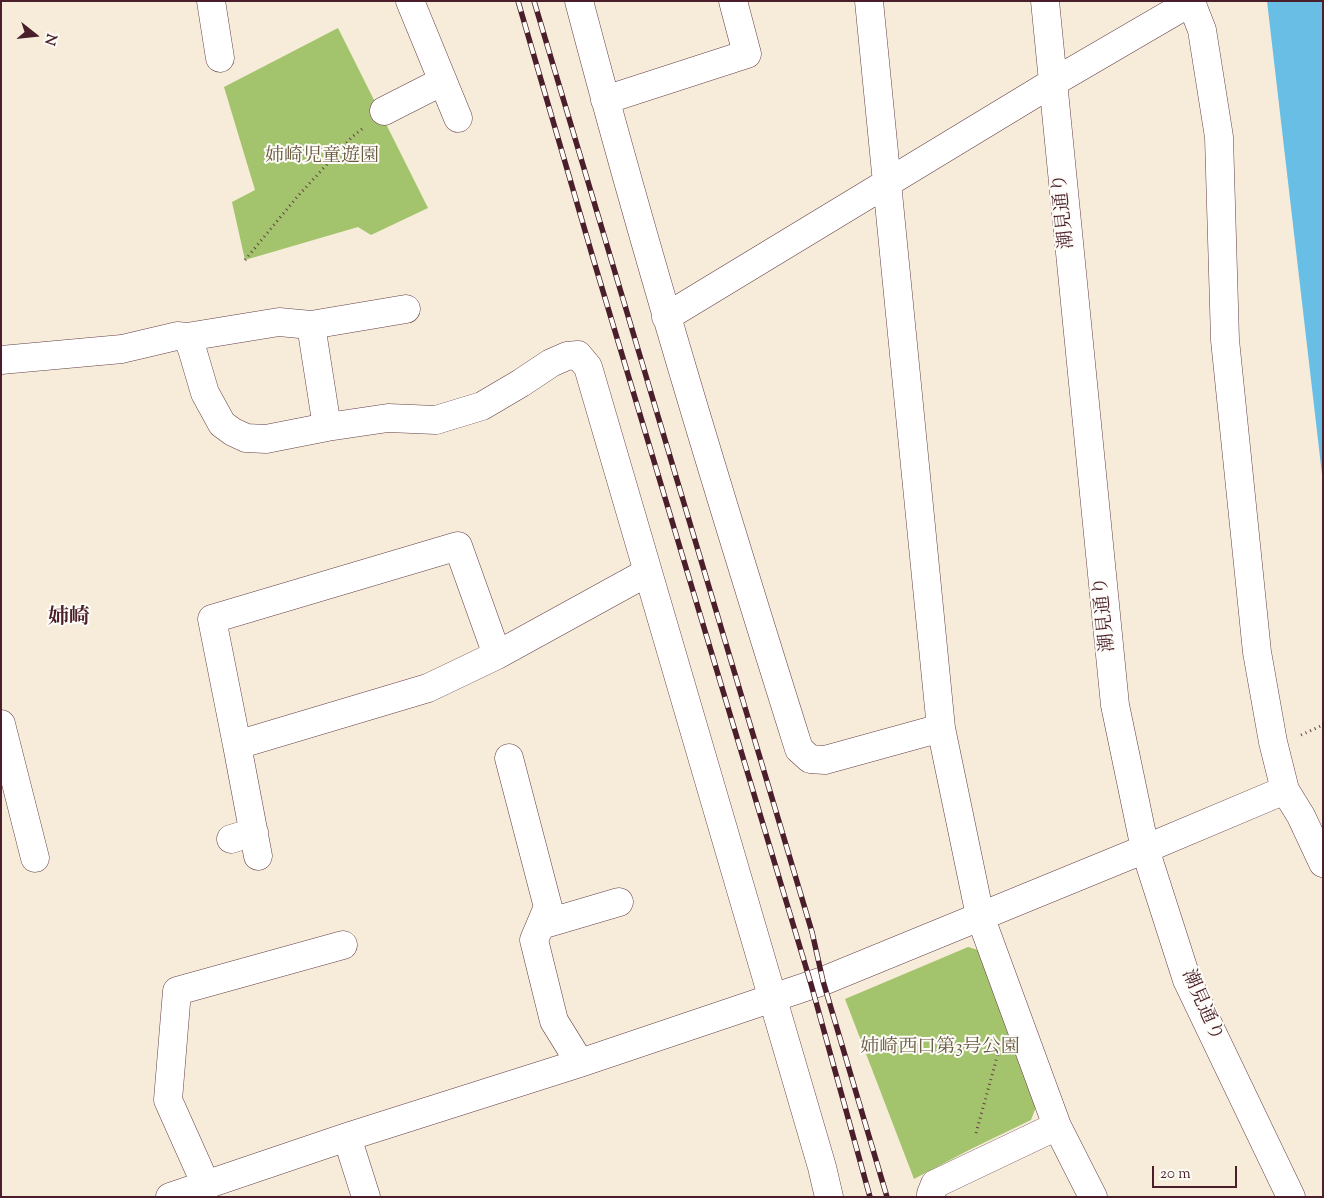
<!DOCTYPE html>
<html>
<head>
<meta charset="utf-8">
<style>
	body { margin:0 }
	#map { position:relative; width:1324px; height:1198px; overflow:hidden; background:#f7ecda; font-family:"Sorts Mill Goudy",serif }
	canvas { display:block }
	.frame { position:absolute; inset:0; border:2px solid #4a1f2b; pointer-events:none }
	.north { position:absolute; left:10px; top:10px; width:50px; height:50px; -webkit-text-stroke:4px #fdfcf7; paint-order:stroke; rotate:106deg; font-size:14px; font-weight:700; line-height:20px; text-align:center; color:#4a1f2b }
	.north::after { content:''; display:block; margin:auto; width:18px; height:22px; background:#4a1f2b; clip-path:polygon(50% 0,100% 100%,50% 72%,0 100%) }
	.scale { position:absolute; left:1152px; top:1166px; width:85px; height:22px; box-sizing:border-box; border:2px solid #4a1f2b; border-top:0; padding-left:6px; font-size:15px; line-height:18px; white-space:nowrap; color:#4a1f2b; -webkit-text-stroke:4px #fdfcf7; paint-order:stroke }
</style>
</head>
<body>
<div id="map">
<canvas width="1324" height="1198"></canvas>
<div class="frame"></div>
<div class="north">N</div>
<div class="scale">20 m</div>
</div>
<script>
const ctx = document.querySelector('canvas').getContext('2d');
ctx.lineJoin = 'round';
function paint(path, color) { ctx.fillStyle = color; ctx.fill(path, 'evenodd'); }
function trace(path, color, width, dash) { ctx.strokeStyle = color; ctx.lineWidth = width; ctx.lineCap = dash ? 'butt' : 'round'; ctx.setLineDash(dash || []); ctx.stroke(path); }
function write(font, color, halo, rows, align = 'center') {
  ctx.font = font + ' "Sorts Mill Goudy","Noto Serif JP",serif'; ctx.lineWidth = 4; ctx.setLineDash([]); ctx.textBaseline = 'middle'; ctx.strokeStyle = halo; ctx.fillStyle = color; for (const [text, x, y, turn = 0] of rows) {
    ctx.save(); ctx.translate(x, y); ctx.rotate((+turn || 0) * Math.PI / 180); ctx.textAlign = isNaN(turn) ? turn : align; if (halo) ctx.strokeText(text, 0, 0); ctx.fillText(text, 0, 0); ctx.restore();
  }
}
const green = new Path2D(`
	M338,28L428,208L371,235L358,227L245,260L232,202L255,190L224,87Z
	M968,947L978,950L1036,1107L1031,1120L971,1149L914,1179L845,999Z`);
const water = new Path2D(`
	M1267,1H1323V483Z`);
const path = new Path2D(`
	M245,260L297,197L352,137L362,129
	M1301,735L1323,725
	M976,1133L999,1050`);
const minor = new Path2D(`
	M211,1L220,58
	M410,1L458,118
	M579,1C645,252 721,501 799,749L810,759L825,760L941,728
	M869,1L941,728L980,916L1057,1126L1093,1197
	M1045,1L1115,705L1145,849L1187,980L1291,1197
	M605,100L747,54L733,1
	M384,111L443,81
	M666,317L1052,83L1191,2L1202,30L1219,137L1225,340L1257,652L1273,742L1285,790L1301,816L1323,863
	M311,325L327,427
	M187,337L279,322L311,325L406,309
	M1,360L122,349L177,336L187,337L192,349L205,393L222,424L233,432L246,438L266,439L327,427L388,418L436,420L482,406L521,383L551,363L567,356L578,355L588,367L822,1167L829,1197
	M1,724L35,858
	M237,745L212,619L458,546L497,655
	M509,758L548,907L534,940L554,1021L580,1063
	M231,839L254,832
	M258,856L237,745L428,688L497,655L648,572
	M541,925L619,902
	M347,1137L366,1197
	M206,1185L168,1100L177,991L343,945
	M170,1197L347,1137L580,1063L823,981L1145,849L1285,790
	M931,1197V1194L935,1184L1057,1126`);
const rail = new Path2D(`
	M518,1L593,258L811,984L870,1197
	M534,1L812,932L823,981L887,1197`);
const parkNames = [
	["姉崎児童遊園",322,158],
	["姉崎西口第3号公園",940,1049]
];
const streetNames = [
	["潮見通り",1065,211,-96],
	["潮見通り",1106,614,-96],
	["潮見通り",1201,1006,66]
];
const quarterNames = [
	["姉崎",69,619]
];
paint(green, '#a3c46c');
paint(water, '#69bee6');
trace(minor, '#643e45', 29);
trace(path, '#643e45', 3, [1, 4]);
trace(minor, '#fff', 28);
trace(rail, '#4a1f2b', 5.5);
trace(rail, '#fdfcf7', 4, [11]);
write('19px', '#695942', '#fdfcf7', parkNames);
write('19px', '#4a1f2b', '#fdfcf7', streetNames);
write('bold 21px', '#4a1f2b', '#fdfcf7', quarterNames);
</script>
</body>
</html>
